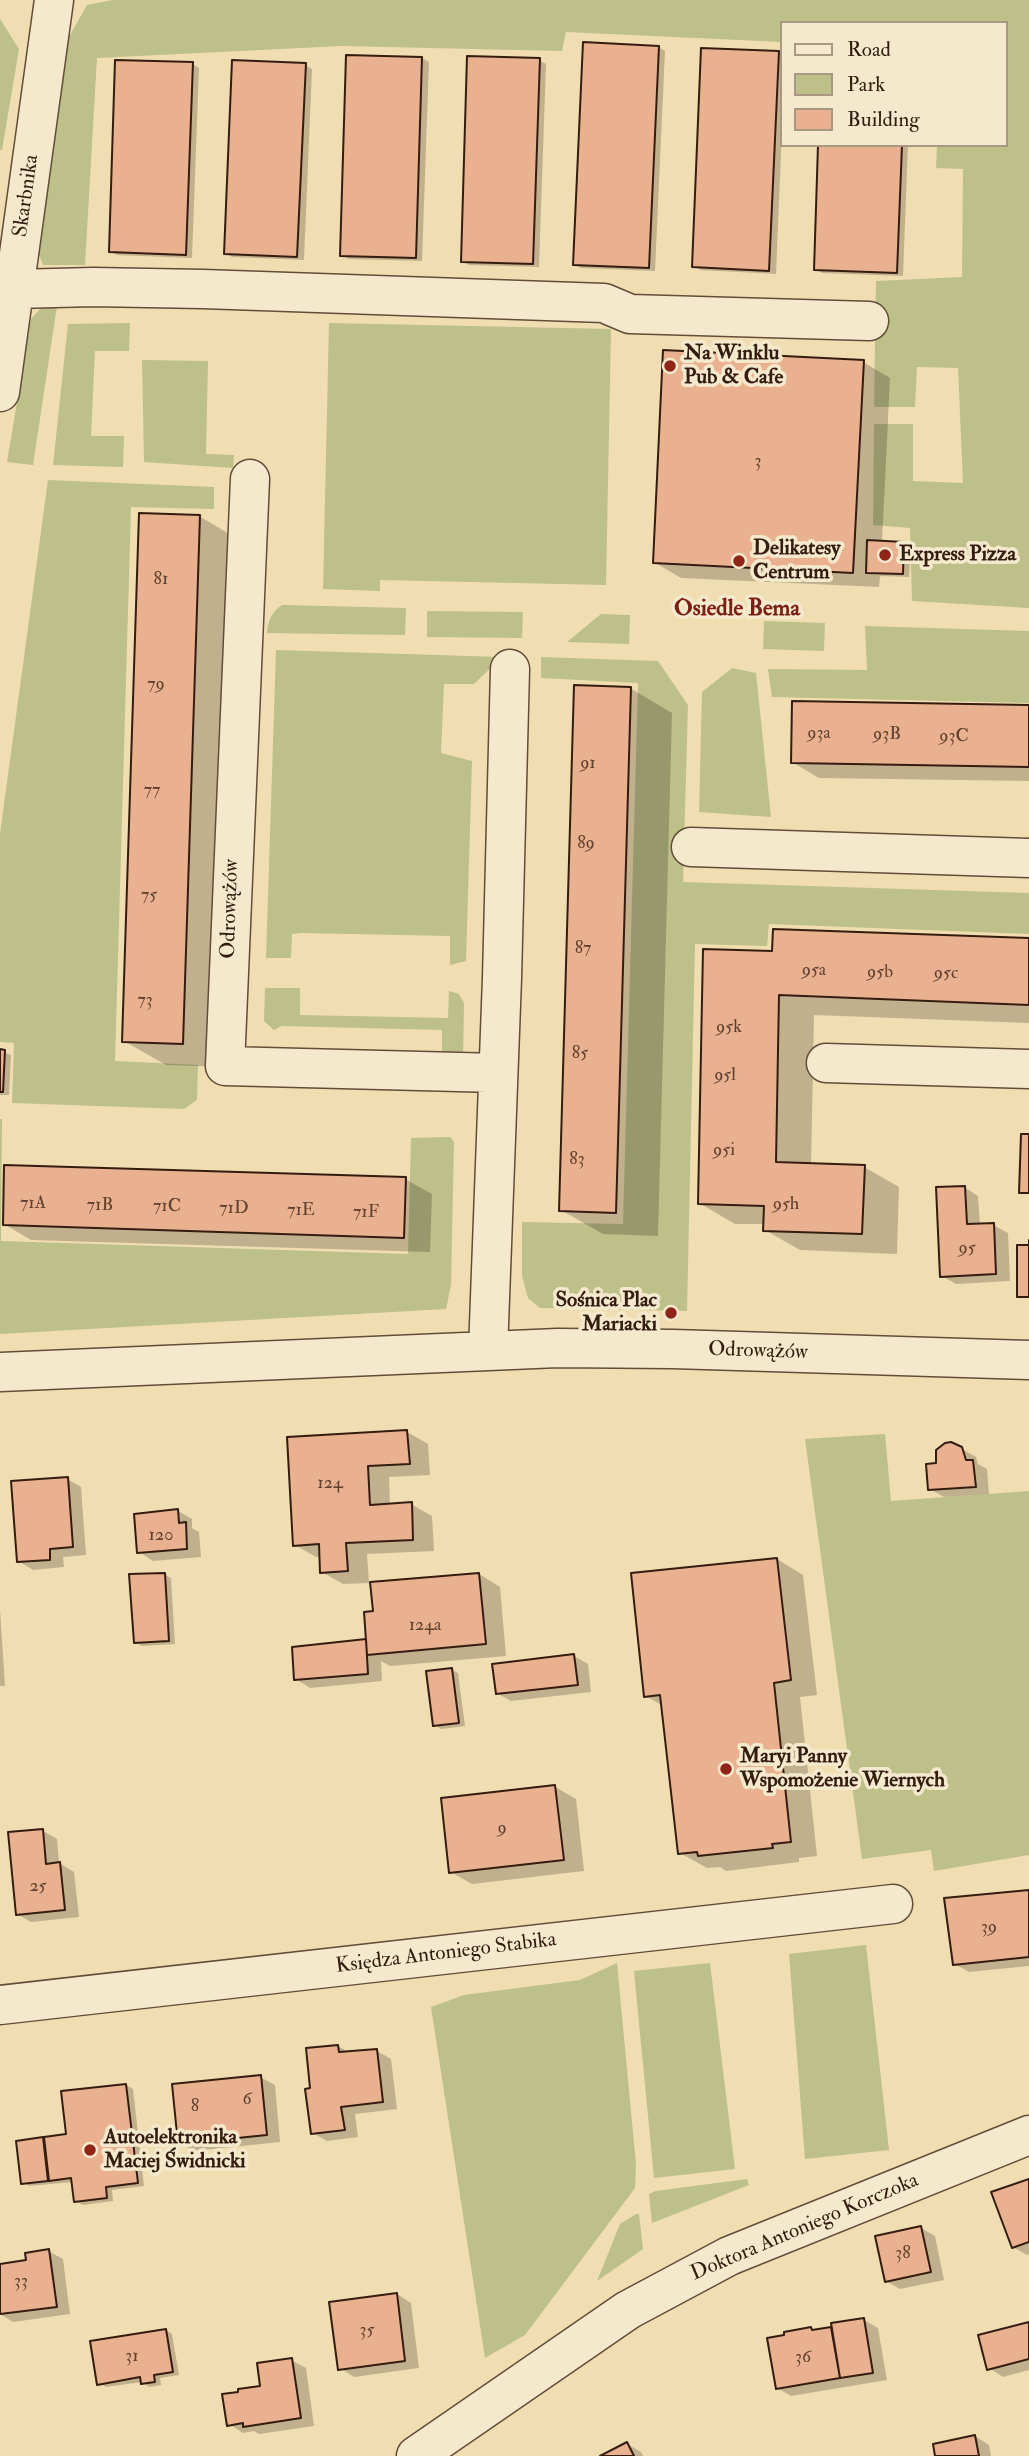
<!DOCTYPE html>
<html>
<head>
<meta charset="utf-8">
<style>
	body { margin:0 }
	#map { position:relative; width:1029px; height:2456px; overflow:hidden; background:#f0ddb2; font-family:"IM FELL Double Pica",serif }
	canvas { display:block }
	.legend { position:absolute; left:780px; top:21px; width:228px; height:126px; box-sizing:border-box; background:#f5e9cd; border:2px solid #a89781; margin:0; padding:9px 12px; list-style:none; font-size:21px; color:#341c10 }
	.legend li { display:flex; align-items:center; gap:14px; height:35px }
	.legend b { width:35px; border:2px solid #a89781 }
</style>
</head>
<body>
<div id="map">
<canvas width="1029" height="2456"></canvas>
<ul class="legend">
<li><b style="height:9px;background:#f5e9cd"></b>Road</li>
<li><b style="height:19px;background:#bdc089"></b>Park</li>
<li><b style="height:19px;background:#e9b18f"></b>Building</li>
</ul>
</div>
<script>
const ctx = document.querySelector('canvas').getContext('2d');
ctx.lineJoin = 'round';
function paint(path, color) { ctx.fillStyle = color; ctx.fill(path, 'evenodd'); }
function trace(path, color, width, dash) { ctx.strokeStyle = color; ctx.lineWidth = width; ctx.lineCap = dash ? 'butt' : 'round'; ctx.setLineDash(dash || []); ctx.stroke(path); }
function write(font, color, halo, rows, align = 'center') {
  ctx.font = font + ' "IM FELL Double Pica",serif'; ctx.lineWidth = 7; ctx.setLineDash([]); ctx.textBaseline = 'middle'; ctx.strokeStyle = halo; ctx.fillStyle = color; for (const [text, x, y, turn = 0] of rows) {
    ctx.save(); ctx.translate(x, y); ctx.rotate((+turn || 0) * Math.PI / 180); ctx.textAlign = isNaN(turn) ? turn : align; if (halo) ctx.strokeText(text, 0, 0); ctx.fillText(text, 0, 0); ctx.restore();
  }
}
const green = new Path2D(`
	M113,0H1029V608L912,601L910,528L873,525L874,424H913V481L963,483L958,368L917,367L915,407H874L876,281L962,277L963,169L936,168L937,145H1006V23H782V42L566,32L562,51L342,46L97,58L85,265H43L38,252L69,37L87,5Z
	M0,19L19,49L2,150H0Z
	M57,306L33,465L7,462L31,319L40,309Z
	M130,323L129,351H95L91,436H124L123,467L53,465L68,324Z
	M329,323L611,329L606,585L380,580V591L323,589Z
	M142,360L208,361L206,454L234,455L233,468L144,462Z
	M48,480L214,487V509L131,507L115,1061L198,1065L197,1100L184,1109L12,1103L14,1043L0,1042V834Z
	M282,605L406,608L405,635L267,633C268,620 272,612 282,605Z
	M427,611L523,612L522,638L427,637Z
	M601,614L630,615L629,644L567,642Z
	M764,621L825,623L824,651L763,649Z
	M865,626L1029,631V703L772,697L768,669L867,670Z
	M276,650L502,657L474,684H444L441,753L472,761L466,961L450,965V936L301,933L292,934L291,958H266Z
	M541,657L658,661L688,705L683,882L1029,893V934L769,924L767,946L695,944L687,1311L540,1308L528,1298L522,1276V1222L623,1224L638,683L541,678Z
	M732,668L756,673L771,817L699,812L702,692Z
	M265,988H300V1015L448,1018L449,991L459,994L464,1003L463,1060H442V1030L282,1026L274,1030L264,1021Z
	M0,1119H2L1,1241L408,1254L411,1138L450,1137L454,1142L451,1285L446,1309L0,1334Z
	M885,1434L891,1501L1029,1491V1855L934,1871L931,1850L862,1859L805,1439Z
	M866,1945L889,2150L805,2159L789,1954Z
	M617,1963L636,2165L635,2188L525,2335L485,2358L431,2007L464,1995L580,1980Z
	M710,1963L735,2169L654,2178L634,1971Z
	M747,2179L749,2185L652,2223L649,2194L656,2191Z
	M636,2214H639L643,2249L597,2281L620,2224Z`);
const shadow = new Path2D(`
	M658,47L665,51L655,271L581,268L575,264Z
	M702,49L782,55V130L776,274L701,270L694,266Z
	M422,58L429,62L422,261L348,259L342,255Z
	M539,60L546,64L539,267L469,265L462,261Z
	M192,64L199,68L192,258L117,255L110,251Z
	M305,65L312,69L304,260L232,257L226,253Z
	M820,145H908L903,276L822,273L816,269Z
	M863,362L890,378L882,543H904L911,547L909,577L880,576L879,587L681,578L654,562Z
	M199,516L241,541L225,1067L166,1065L124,1041Z
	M630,688L672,713L658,1236L603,1234L561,1210Z
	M1029,707V781L819,778L792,762Z
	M1029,940V1023L814,1015L811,1165L864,1167L899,1187L897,1254L800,1250L765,1230V1224H735L699,1203L774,953Z
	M0,1051L11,1055L9,1095H0Z
	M405,1179L432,1194L430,1252L31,1240L4,1224Z
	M964,1187L978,1196L980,1225H993L1008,1233L1010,1281L956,1284L942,1276Z
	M407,1432L428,1444L430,1475L389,1477L390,1505L411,1504L432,1516L434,1551L367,1554L369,1583L343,1584L322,1572L321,1556L316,1557L295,1545L289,1438Z
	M957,1446L976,1457L978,1464L987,1469L989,1494L944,1497L930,1489L938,1464Z
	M67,1479L81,1487L86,1555L63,1557L64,1567L33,1570L18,1561Z
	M178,1511L192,1519V1528L199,1532L201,1557L153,1561L139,1552Z
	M777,1559L803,1575L817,1695L800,1697L817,1856L799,1858V1862L726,1871L720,1867L707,1868L680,1853L663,1706L646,1696Z
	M164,1574L171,1578L175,1644L142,1646L136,1642Z
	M479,1574L500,1587L506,1656L390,1666L381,1661L382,1681L310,1688L296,1679L368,1641Z
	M0,1609L5,1686H0Z
	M574,1656L588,1664L591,1692L511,1701L497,1693Z
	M452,1670L458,1673L465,1726L441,1729L435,1725Z
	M555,1787L576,1799L584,1871L472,1884L451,1872Z
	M43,1831L57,1839L59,1863L74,1872L79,1917L31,1922L17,1914Z
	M1029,1892V1966L969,1972L955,1964Z
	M338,2046L350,2053L377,2051L391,2059L397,2109L355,2114L358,2137L327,2141L313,2133L312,2090Z
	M260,2077L275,2085L280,2142L194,2151L180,2143Z
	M126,2085L133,2089L144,2186L112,2190L113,2201L83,2205L76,2201L73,2182L29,2186L22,2182L18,2142L68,2136Z
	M1029,2181V2254L1027,2255L1013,2247Z
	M921,2228L935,2236L944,2280L900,2289L886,2281Z
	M48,2251L63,2259L70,2314L13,2322L0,2314V2265L28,2261Z
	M397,2294L411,2303L419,2368L354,2377L340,2368Z
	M864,2320L878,2328L887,2380L791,2396L777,2388L811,2329L816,2331Z
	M1029,2324V2370L1003,2377L989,2368Z
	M166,2330L172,2334L179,2375L160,2378L161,2385L149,2387L142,2382L106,2387L99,2383Z
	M291,2360L306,2368L314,2426L259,2434L254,2431L243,2433L229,2424Z
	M975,2436L989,2445L991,2456H937Z
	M627,2444L641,2452L643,2456H604Z`);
const building = new Path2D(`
	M583,42L659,46L649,268L573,265Z
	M701,48L779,51L769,271L692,267Z
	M346,55L422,57L416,258L340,256Z
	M467,56L540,58L533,264L461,262Z
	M115,60L193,62L186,255L109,252Z
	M232,60L306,63L297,257L224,254Z
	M818,145H902L897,273L814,270Z
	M663,350L864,360L853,573L653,563Z
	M139,513L200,515L183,1044L122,1042Z
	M867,540L904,542L903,574L866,573Z
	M574,685L631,687L616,1213L559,1211Z
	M792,701L1029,705V767L791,763Z
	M773,929L1029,938V1005L779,995L776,1162L865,1165L862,1234L763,1231L764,1206L698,1204L703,949L772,951Z
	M0,1049L5,1050L3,1092H0Z
	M1021,1134H1029V1193H1019Z
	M4,1165L406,1177L404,1238L3,1225Z
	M965,1186L967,1224L994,1223L996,1274L940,1277L936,1187Z
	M1029,1240V1297H1017V1245H1029Z
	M407,1430L410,1464L368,1466L370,1505L412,1502L413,1540L346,1543L348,1571L320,1573L319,1544L293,1546L287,1437Z
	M951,1442L962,1447L966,1460H973L976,1487L928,1490L926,1464L936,1463V1450L945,1443Z
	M68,1477L73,1547L50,1549V1560L17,1562L11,1481Z
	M178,1509L179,1523L186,1522L187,1549L137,1553L134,1514Z
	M777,1558L791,1680L774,1683L791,1842L772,1844L773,1848L698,1856L697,1852L678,1854L660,1695L644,1697L631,1573Z
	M165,1573L169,1641L134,1643L129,1574Z
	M479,1573L486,1644L367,1655L364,1612L373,1611L370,1582Z
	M366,1639L368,1674L294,1680L292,1647Z
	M574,1654L578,1685L496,1694L492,1664Z
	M452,1668L459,1723L433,1726L426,1671Z
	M555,1785L564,1860L449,1873L441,1798Z
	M43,1829L46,1864L60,1862L65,1910L16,1915L8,1832Z
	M1029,1890V1957L953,1965L944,1898Z
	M338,2045L339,2052L377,2049L383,2102L341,2107L345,2130L311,2134L305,2089L310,2088L306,2048Z
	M261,2075L267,2135L178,2144L172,2084Z
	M126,2084L138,2183L106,2187L107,2198L74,2202L71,2178L49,2181L44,2137L66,2134L61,2091Z
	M43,2137L48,2181L21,2184L16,2141Z
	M1029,2179V2242L1012,2248L991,2192Z
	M921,2226L931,2272L885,2282L875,2236Z
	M49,2249L57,2307L0,2314V2264L26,2260L25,2253Z
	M397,2293L405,2361L338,2370L329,2302Z
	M864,2318L873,2373L840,2378L831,2323Z
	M1029,2322V2359L987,2370L978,2335Z
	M811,2327L812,2330L831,2327L840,2378L776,2389L767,2338L784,2335V2332Z
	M166,2329L173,2372L154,2375L155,2382L141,2384L140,2377L97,2385L90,2341Z
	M292,2358L301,2418L243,2427V2423L227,2426L222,2394L238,2392V2389L260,2386L257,2363Z
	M975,2435L979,2456H935L933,2444Z
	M627,2442L634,2456H600Z`);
const minor = new Path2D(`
	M15,289L93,287L203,289L604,303L630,314L869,321
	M0,392L54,0
	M250,479L225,1066L498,1073
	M691,847L1029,858
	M826,1063L1029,1069
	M488,1351L502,978L510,669
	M0,1372L558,1348L673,1349L1029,1360
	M0,2005L893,1904
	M416,2456L628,2310L729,2256L1029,2135`);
const markers = [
	[670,366,7,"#8f2418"],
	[885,555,7,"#8f2418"],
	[739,561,7,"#8f2418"],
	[671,1313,7,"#8f2418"],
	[726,1769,7,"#8f2418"],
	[90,2150,7,"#8f2418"]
];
const numberNames = [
	["3",758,462],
	["81",161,580],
	["79",156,685],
	["93a",819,734],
	["93B",887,735],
	["93C",954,737],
	["91",588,764],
	["77",152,791],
	["89",586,844],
	["75",149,896],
	["87",583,949],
	["95a",814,971],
	["95b",880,973],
	["95c",946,974],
	["73",145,1001],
	["95k",729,1028],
	["85",580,1054],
	["95l",725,1076],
	["95i",724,1151],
	["83",577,1160],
	["71A",33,1204],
	["95h",786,1205],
	["71B",100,1206],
	["71C",167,1207],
	["71D",234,1209],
	["71E",301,1211],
	["71F",366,1213],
	["95",967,1249],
	["124",330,1484],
	["120",161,1536],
	["124a",425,1626],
	["9",502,1829],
	["25",38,1887],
	["39",989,1928],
	["6",247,2100],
	["8",195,2107],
	["38",903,2254],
	["33",21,2282],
	["35",367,2331],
	["31",132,2357],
	["36",803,2358]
];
const streetNames = [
	["Skarbnika",27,196,-82],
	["Odrowążów",231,909,-88],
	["Odrowążów",758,1352,2],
	["Księdza Antoniego Stabika",446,1954,-7],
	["Doktora Antoniego Korczoka",805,2228,-23]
];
const poiNames = [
	["Na Winklu",684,354],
	["Pub & Cafe",684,378],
	["Delikatesy",753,549],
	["Centrum",753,573],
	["Express Pizza",899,555],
	["Sośnica Plac",657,1301,"right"],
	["Mariacki",657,1325,"right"],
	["Maryi Panny",740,1757],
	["Wspomożenie Wiernych",740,1781],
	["Autoelektronika",104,2138],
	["Maciej Świdnicki",104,2162]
];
const neighbourhoodNames = [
	["Osiedle Bema",737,610]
];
paint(green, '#bdc089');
paint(shadow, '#0003');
paint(building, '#e9b18f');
trace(building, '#341c10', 2);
trace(minor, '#634c38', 41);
trace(minor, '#f5e9cd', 38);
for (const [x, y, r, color] of markers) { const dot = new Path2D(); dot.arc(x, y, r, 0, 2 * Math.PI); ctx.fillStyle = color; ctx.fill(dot); trace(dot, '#f5e9cd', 2.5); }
write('18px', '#614130', null, numberNames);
write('21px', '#341c10', '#f5e9cd', streetNames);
write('bold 21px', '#341c10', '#f5e9cd', poiNames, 'left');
write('bold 23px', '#7a1f14', '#f5e9cd', neighbourhoodNames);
</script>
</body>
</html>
